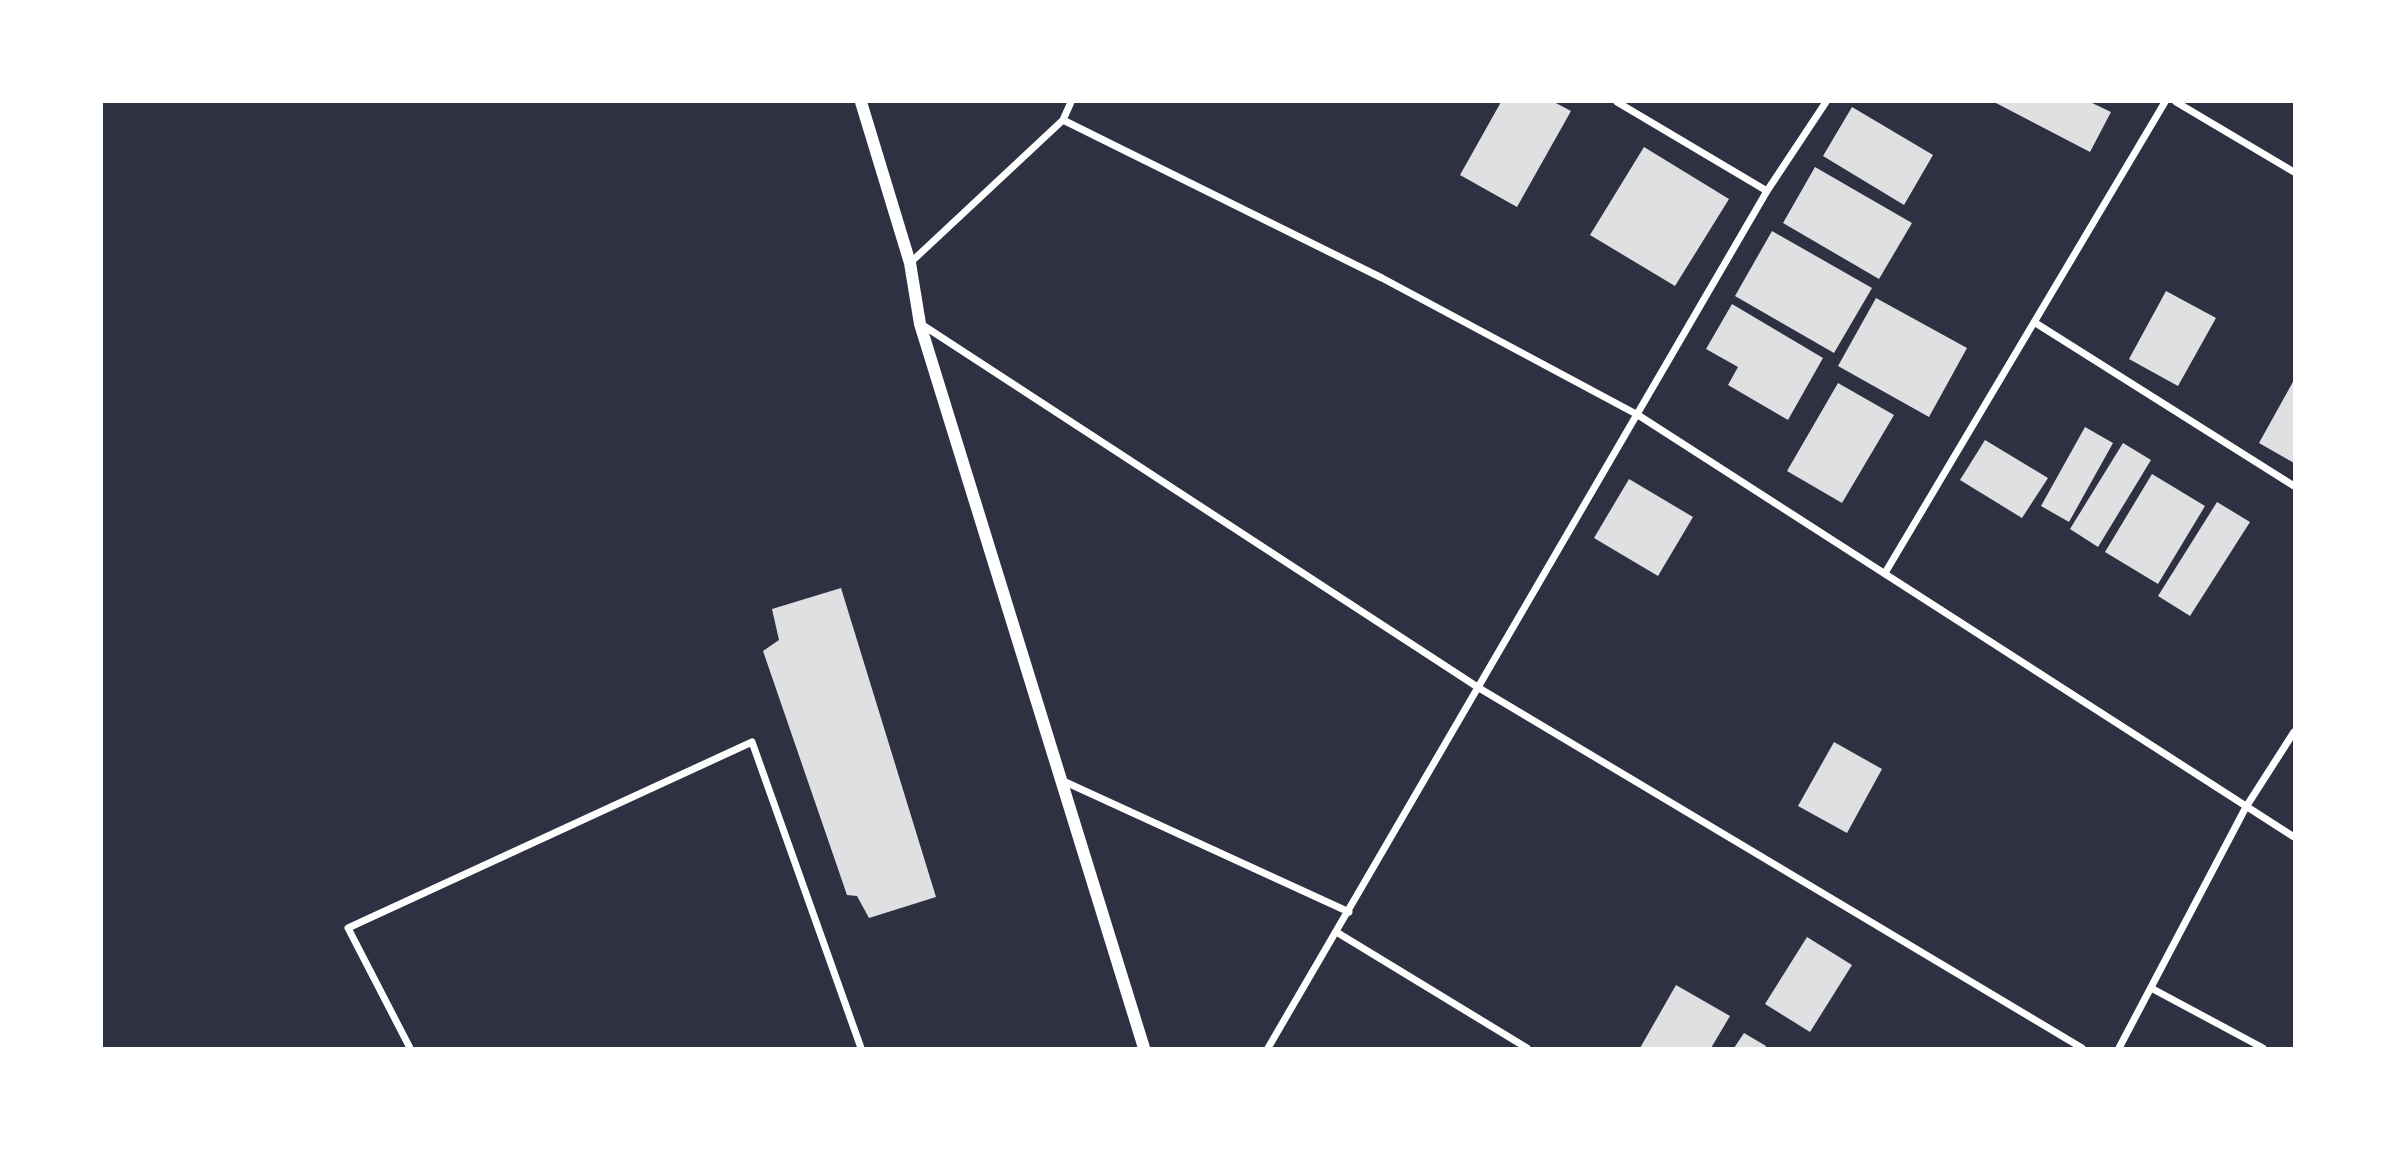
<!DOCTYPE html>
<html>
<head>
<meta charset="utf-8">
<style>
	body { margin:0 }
	#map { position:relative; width:2396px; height:1150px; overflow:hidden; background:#2d3142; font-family:"PT Sans",sans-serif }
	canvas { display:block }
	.frame { position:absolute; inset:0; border:103px solid #fff; pointer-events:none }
</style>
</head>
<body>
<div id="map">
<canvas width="2396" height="1150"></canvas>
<div class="frame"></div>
</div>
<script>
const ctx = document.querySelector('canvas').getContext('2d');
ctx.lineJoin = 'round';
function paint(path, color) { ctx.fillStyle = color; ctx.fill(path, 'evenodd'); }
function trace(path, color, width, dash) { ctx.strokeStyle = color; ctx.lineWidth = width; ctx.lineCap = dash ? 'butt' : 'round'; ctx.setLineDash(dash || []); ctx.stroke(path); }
const building = new Path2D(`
	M1501,102H1554L1571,111L1517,207L1460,175Z
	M1994,102H2090L2111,112L2090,152Z
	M1852,107L1933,155L1904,205L1823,156Z
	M1644,147L1729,199L1675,286L1590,235Z
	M1815,167L1912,223L1879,279L1783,223Z
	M1772,231L1872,288L1834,353L1735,296Z
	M2166,291L2216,318L2178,386L2129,359Z
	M1876,298L1967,348L1929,417L1838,366Z
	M1732,304L1823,358L1788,420L1728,385L1738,367L1706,349Z
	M2294,380V463L2259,443Z
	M1838,383L1894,415L1842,503L1787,471Z
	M2085,427L2113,443L2069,522L2041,506Z
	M1985,440L2048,478L2022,518L1960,480Z
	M2123,443L2151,460L2098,547L2070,529Z
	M2152,474L2205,506L2158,584L2105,552Z
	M1629,479L1693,517L1658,576L1594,538Z
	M2217,502L2250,522L2190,616L2158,596Z
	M841,588L936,897L869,918L857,896L847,895L763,651L779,640L772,609Z
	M1834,742L1882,769L1847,833L1798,806Z
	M1807,937L1852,965L1810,1032L1765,1004Z
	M1676,985L1730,1016L1711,1048H1640Z
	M1744,1033L1766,1046L1765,1048H1734Z`);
const minor = new Path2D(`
	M1617,102L1767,191
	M2176,102L2294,172
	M1063,120L1382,278L1638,415L2294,837
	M910,263L1063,120L1071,102
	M2034,322L2294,486
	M921,324L1479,688L2082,1048
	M1885,573L2165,102
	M1061,780L1349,912
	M1338,933L1527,1048
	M2151,988L2263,1048
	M410,1048L348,928L752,742L861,1048
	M1268,1048L1767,191L1826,102
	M2119,1048L2246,807L2294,732`);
const tertiary = new Path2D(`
	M861,102L910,263L920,324L1144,1048`);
paint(building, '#e0e0e3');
trace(minor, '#fff', 7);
trace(tertiary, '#fff', 12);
</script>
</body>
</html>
